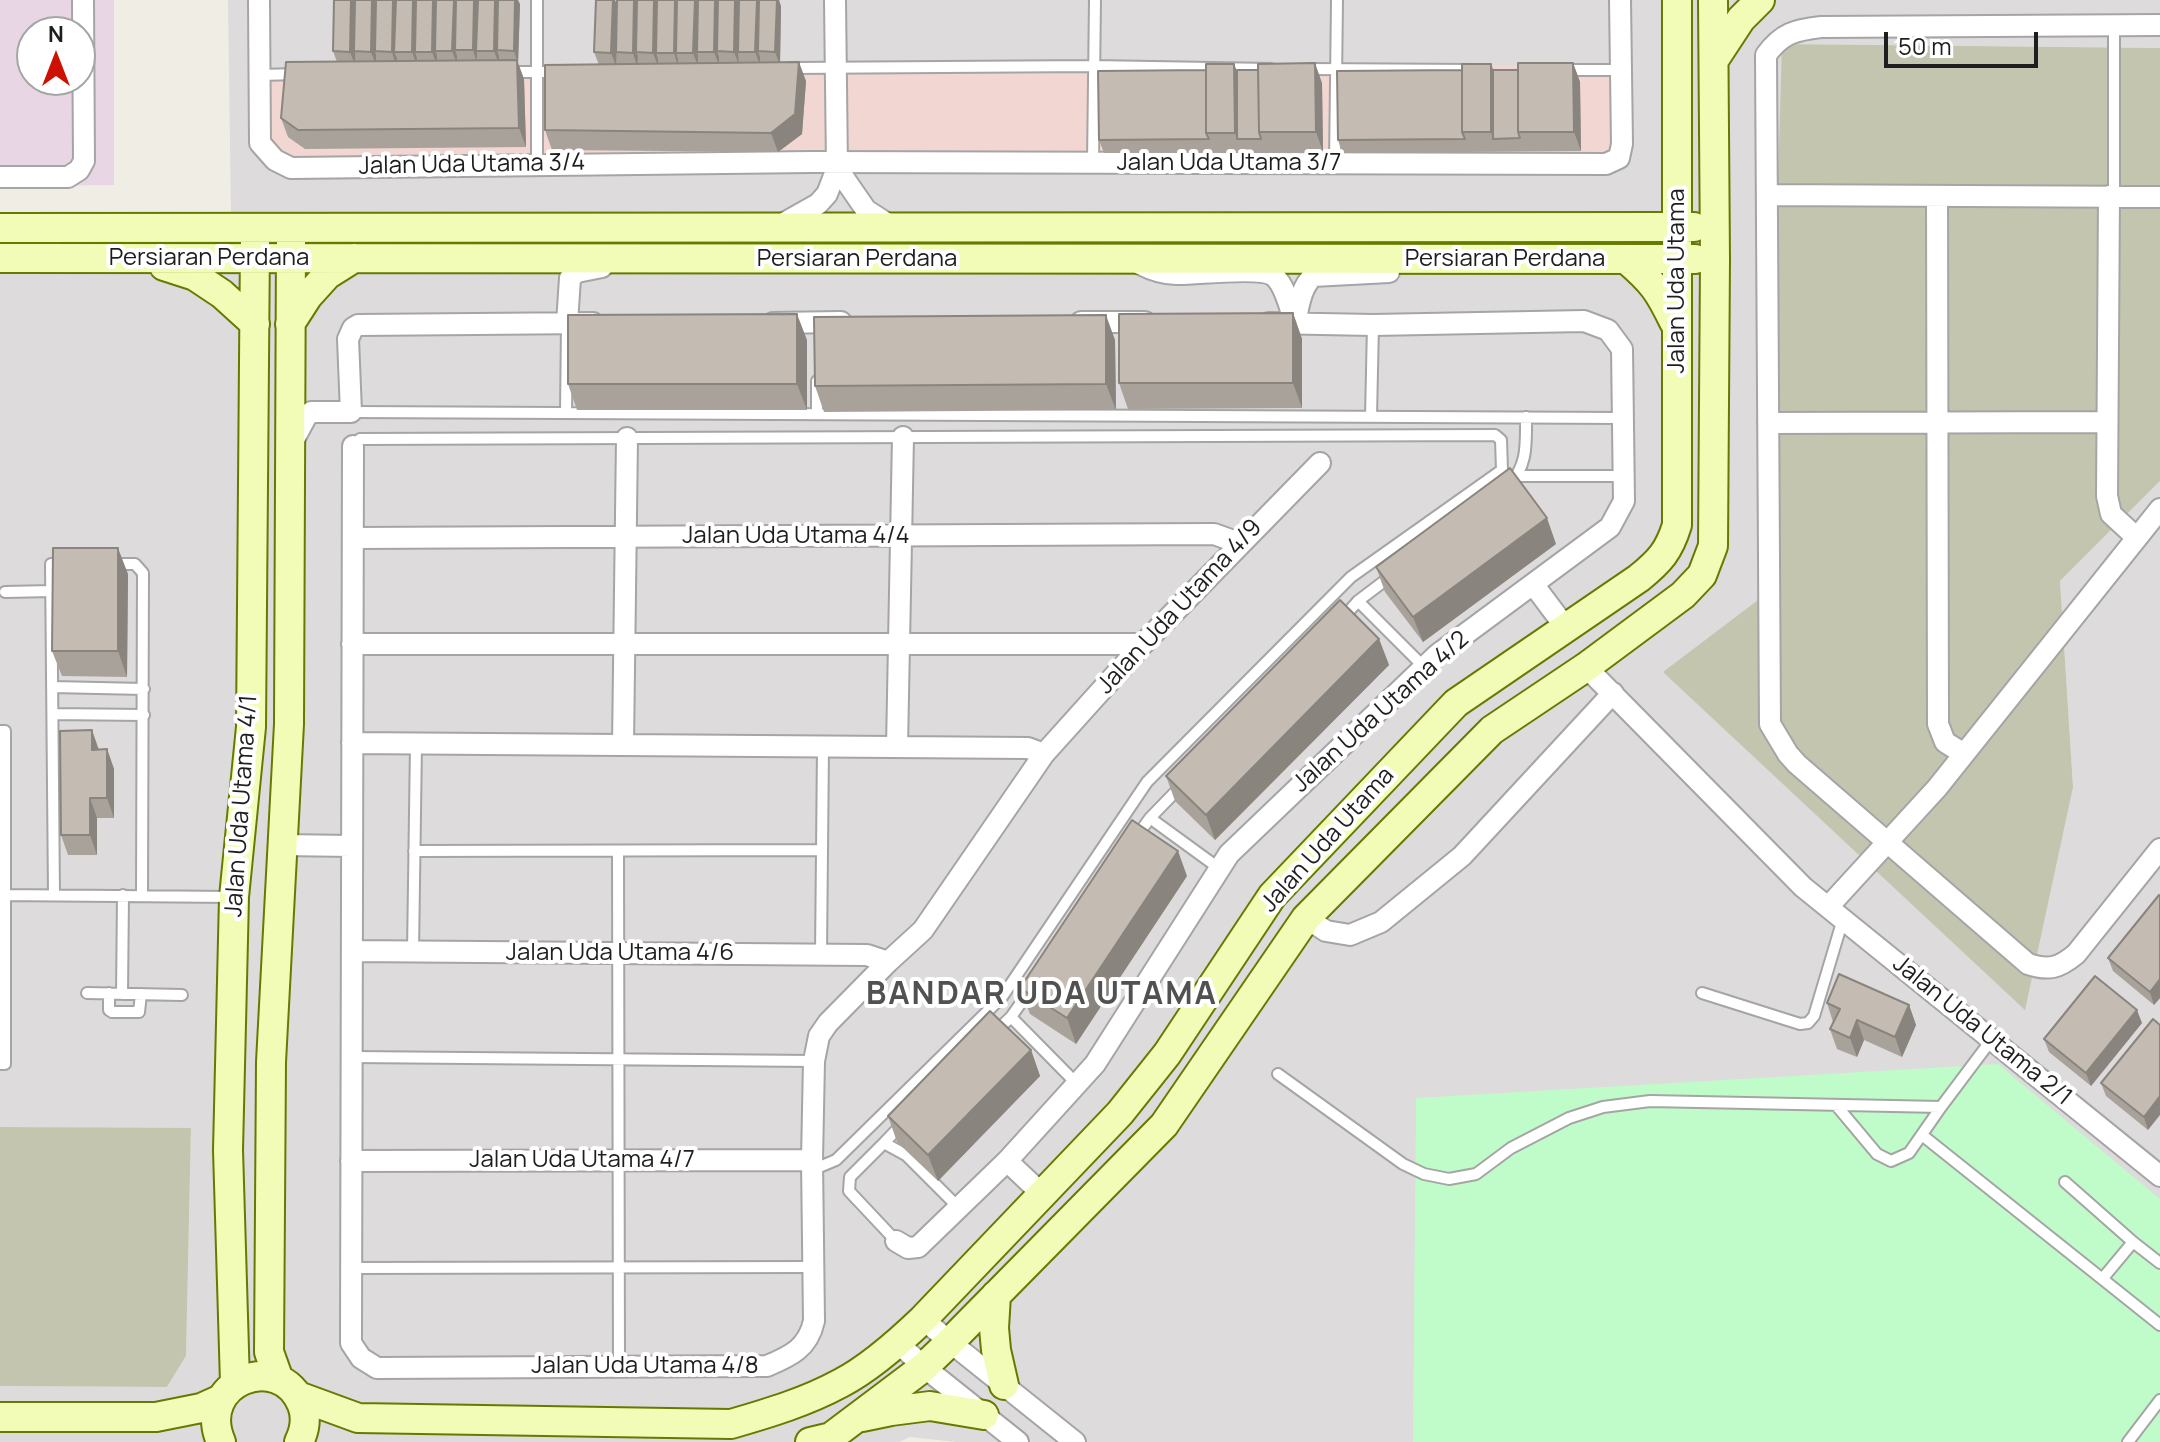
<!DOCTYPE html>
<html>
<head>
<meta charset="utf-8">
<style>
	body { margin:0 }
	#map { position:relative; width:2160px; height:1442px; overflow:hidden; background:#f0ede4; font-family:Manrope,sans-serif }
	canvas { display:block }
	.north { position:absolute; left:16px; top:16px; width:80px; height:80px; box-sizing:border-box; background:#fff; border:2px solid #a5a5a5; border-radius:50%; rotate:0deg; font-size:22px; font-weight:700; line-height:32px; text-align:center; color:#1e1e1e }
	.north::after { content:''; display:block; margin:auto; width:28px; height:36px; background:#cd1100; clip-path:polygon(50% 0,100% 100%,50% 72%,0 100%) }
	.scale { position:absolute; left:1884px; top:32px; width:154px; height:36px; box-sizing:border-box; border:4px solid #1e1e1e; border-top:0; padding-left:10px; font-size:24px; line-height:28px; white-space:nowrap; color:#1e1e1e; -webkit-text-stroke:6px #fff; paint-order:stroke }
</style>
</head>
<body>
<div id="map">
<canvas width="2160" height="1442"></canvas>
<div class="north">N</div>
<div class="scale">50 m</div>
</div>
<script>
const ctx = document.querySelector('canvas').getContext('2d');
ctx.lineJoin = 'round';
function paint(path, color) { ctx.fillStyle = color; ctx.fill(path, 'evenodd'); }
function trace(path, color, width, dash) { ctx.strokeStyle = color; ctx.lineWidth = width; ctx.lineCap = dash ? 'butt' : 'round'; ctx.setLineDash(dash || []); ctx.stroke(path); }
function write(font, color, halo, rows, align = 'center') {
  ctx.font = font + ' Manrope,sans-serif'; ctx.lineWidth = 8; ctx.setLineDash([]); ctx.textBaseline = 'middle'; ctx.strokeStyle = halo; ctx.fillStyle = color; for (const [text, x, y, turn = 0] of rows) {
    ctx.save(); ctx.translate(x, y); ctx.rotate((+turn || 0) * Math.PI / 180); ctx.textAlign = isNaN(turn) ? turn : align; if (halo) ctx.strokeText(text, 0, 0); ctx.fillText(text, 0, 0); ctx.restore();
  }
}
const residential = new Path2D(`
	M228,0H2160V48L1783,44L2073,787L2060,581L2160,481V1442H956L910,1437L899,1442H0V1386L167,1387L186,1356L191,1129L0,1127V215L231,216Z`);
const commercial = new Path2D(`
	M885,62H1134L1366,66L1612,65L1614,143L1611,153L1605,158L295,160L280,155L268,140L265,69Z`);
const industrial = new Path2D(`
	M0,0H114V185L0,186ZM32,32H80V80H32Z`);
const construction = new Path2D(`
	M1782,44L2160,48V481L2060,581L2073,787L2025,1010L1663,672L1766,594Z
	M0,1127L191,1128L186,1356L167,1387L0,1386Z`);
const park = new Path2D(`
	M1998,1064L2160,1199V1442H1413L1416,1098Z`);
const lane = new Path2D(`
	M537,0V164
	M2114,25V196
	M791,68L1093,66L1271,69
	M1307,69L1475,70
	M1563,70H1621
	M511,72H555
	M259,75L299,74
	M1093,162L1095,0
	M1335,163L1337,0
	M817,381V414
	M351,412L1623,418
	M566,413L567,323
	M1371,417L1373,325
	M353,446L360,439L1495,435L1501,440L1502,470L1351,577L1147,782L1002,997L836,1160L812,1170
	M1518,476H1623
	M1508,486C1528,466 1526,444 1526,417
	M110,564H135L143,573L142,896
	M5,592L52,591
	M1358,601L1424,667
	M1343,618L1358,601L1391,576
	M52,687L144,689
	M53,714L144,715
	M0,731H5V1064H0
	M1150,818L1220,869
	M1137,836L1150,818L1182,785
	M414,851L822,850
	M618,851L619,1366
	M0,895L234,897
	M54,895L51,564H66
	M413,952L416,744
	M821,954L823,747
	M87,993L182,995
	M109,993V1010L112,1012H139L141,994
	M1702,993L1800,1024L1808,1023L1814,1016L1843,919
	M122,994L123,895
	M1011,1017L1077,1084
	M994,1033L1011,1017L1032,987
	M352,1057L814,1061
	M1278,1074L1403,1164L1424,1174L1449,1179L1476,1174L1511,1148L1569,1118L1603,1107L1650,1101L1941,1107L1992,1039
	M1836,1105L1877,1154L1891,1161L1909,1153L1941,1107
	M1922,1135L2160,1325
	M884,1143L903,1123
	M2065,1182L2133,1242L2160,1263
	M896,1241L849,1191L850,1177L884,1143L906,1155L959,1208
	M351,1268L813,1267
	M2103,1278L2133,1242
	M2128,1442L2160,1400`);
const street = new Path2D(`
	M259,0L260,143L275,160L291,168L812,162L1606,164L1619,158L1622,144L1620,0
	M2160,25L1821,27C1795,30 1782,33 1766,55L1770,724L1788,754L1797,764L2028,964C2049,971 2059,968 2076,954L2160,849
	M837,168L866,210L894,228
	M0,177H68L79,170L84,161L83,0
	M1767,195L2160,197
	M1937,196L1938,724L1945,742L1964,754
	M2109,196L2107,496L2111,514L2137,538
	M777,227L818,204L827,194L837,168L835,0
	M1140,264C1152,270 1163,274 1176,274C1196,275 1262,265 1275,277C1286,287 1290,310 1295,323
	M1081,322H1145
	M567,323L570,278L577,272L602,267
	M773,323L841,322
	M1295,323C1299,306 1300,289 1313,276L1389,272
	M1768,423L2106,422
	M292,443L306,417L311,412H351L348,339L353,328L358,325L593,323
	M353,446L351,1343L361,1358L377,1368L767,1366C791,1356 808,1348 814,1321L812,1160L814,1061L819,1036L828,1023L888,962L923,930L1044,754L1143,644L1320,463
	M353,538L1214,534L1239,543
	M1533,584L1566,628
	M352,644H1143
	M1586,667L1803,887L2160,1176
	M352,743L1028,748L1044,754
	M623,745L627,438
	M897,747L903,437
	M281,845L352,846
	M1828,907L1937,788L2160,509
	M1306,918L1326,931L1350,935L1381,922L1462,856L1613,693
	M352,951L867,955L888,962
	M351,1161L812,1160
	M1007,1161L1042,1194
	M896,1241L908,1248L918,1247L1007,1161L1095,1064L1229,854L1437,655L1610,527L1624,501L1622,349L1608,330L1584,321L1373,325L1269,323
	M923,1319L950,1342L1075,1442
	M898,1343L924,1367L1018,1442`);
const secondary = new Path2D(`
	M1714,60L1741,19L1760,0
	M0,228L1694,227
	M0,258L1695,259
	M1626,259C1653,282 1659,291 1674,322
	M164,266L195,276L222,294L255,324
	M290,324L308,296L327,275L354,258
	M996,1295L994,1328L996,1350L1004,1385
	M279,1380L269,1352L271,1062L289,724L291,239
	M235,1383L228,1150L234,897L251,727L255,241
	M298,1396L358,1418L731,1424C769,1413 806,1402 841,1383C870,1368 899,1342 923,1319L1120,1113L1167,1054L1272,896L1456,703L1639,578C1660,561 1669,551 1677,525V0
	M0,1417H156L201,1408L221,1399
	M862,1417L891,1411L930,1406L984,1415
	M221,1442C195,1382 280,1349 302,1405C307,1418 305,1430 299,1442
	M810,1442L831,1437L924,1367L950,1342L1164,1125L1306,918L1492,730L1586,667L1683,595L1702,575L1713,546L1715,259L1713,0`);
const wall = new Path2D(`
	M677,0H697L698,3V0H738L739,2L781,6L780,62L806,81L802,134L778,152L552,150L545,130L599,65L594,52L617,4Z
	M355,3L520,4L518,64L524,79L526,147L305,149L288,137L281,118L337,62L333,51Z
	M1573,63L1580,82L1581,151L1342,153L1338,140L1462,70L1491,64L1493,70H1518Z
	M1206,70H1237L1322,83L1323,152L1104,153L1099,140Z
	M1293,313L1302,339V408L1128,409L1119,383Z
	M807,340V410H577L568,384Z
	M1115,340L1116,410L824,412L815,386Z
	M1556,544L1423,642L1385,592L1376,567Z
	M128,574L127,677L62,676L52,651Z
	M1379,639L1389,665L1215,840L1175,801L1166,776Z
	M107,749L114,769V818H97V855H68L61,835L99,750Z
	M1187,876L1076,1044L1030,1014L1020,988Z
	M2160,896V998L2154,1005L2113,971L2108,958Z
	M1827,1003L1909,1005L1916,1025L1902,1057L1864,1040L1857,1057L1837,1049L1830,1029L1833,1022Z
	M2153,1019L2148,1130L2106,1096L2101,1083Z
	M2142,1023L2091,1086L2049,1052L2044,1039Z
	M1031,1050L1040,1076L938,1181L897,1142L888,1116Z`);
const shadedWall = new Path2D(`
	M351,0H354L356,5L355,65L350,52Z
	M372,0H375V51L376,55V65L371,52Z
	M393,0H396L394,52L397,58L396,65L392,52Z
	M413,0H416L415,52L417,58V65L412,52Z
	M433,0H436L435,51L437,55V65L432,52Z
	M454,0H457L455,50L457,56V64L452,51Z
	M474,0H477V63L473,50Z
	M495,0H498L497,50L499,56V64L494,51Z
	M515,0H518L520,4L518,64L514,51Z
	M613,0H615L618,6L616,66L611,53Z
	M634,0H636L639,6L636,52L638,56L637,66L633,53Z
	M654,0H657L656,53L658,59V66L653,53Z
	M675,0H677L676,53L678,59V66L674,53Z
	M695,0H697L700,7L697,52L698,56V66L693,53Z
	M715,0H718L717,51L719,57V65L714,52Z
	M735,0H738L740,5L738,52L739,65L734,52Z
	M757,0H759L758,51L760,57V65L755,52Z
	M777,0H779L781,6L780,65L775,52Z
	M517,60L524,79L526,147L519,128Z
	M799,62L806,81L802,134L778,152L771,133Z
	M1315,63L1322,83L1323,152L1316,132Z
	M1573,63L1580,82L1581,151L1574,132Z
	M1234,64L1242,83L1237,139L1235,133Z
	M1491,64L1498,83L1493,139L1491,132Z
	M1293,313L1302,339V408L1293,383Z
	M797,314L807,340V410L797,384Z
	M1106,315L1115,340L1116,410L1106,384Z
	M1547,518L1556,544L1423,642L1413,617Z
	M118,548L128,574L127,677L118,651Z
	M1379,639L1389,665L1215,840L1206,815Z
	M92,730L99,750H92Z
	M107,749L114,769V818L107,798Z
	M90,798L97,818V855L90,835Z
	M1178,851L1187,876L1076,1044L1067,1018Z
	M2160,979V998L2154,1005L2150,992Z
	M1909,1005L1916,1025L1902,1057L1895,1037Z
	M2137,1010L2142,1023L2091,1086L2086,1073Z
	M1857,1020L1864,1040L1857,1057L1850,1038Z
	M1031,1050L1040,1076L938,1181L928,1155Z
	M2160,1096V1115L2148,1130L2144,1117Z`);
const building = new Path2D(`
	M334,0H351L350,52L333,51Z
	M355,0H372L371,52L354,51Z
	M376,0H393L392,52L375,51Z
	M396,0H413L412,52H394Z
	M416,0H433L432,52H415Z
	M436,0H454L452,51H435Z
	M456,0H474L473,50H455Z
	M478,0H495L494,51H476Z
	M498,0H515L514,51L497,50Z
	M596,0H613L611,53L594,52Z
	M617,0H634L633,53L616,52Z
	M637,0H654L653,53L636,52Z
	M657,0H675L674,53H656Z
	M677,0H695L693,53H676Z
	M698,0H715L714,52H697Z
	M718,0H735L734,52L717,51Z
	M739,0H757L755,52H738Z
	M759,0H777L775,52L758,51Z
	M517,60L519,128L298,130L281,118L286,62Z
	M799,62L795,114L771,133L545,130V65Z
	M1315,63L1316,132H1259L1258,64Z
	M1518,63H1573L1574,132H1518Z
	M1206,64H1234L1235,133H1206Z
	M1462,64H1491V132H1462Z
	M1206,70V133L1209,139L1099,140L1098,71Z
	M1237,70H1258L1259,132L1261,139H1237Z
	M1462,70V132L1465,139L1338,140L1337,71Z
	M1493,70H1518V132L1520,138L1493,139Z
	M1293,313V383H1119V314Z
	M797,314V384H568V315Z
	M1106,315V384L815,386L814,317Z
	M1510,468L1547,518L1413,617L1376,567Z
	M53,548H118V651H52Z
	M1340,600L1379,639L1206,815L1166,776Z
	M92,730V750L107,749V798H90V835H61L60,731Z
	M1132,820L1178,851L1067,1018L1020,988Z
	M2159,895L2160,896V979L2150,992L2108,958Z
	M1839,974L1909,1005L1895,1037L1857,1020L1850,1038L1830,1029L1840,1009L1827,1003Z
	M2095,976L2137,1010L2086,1073L2044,1039Z
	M990,1011L1031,1050L928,1155L888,1116Z
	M2153,1019L2160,1025V1096L2144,1117L2101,1083Z`);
const streetNames = [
	["Jalan Uda Utama 3/7",1229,163],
	["Jalan Uda Utama 3/4",472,165,-1],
	["Persiaran Perdana",209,258],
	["Persiaran Perdana",857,259],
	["Persiaran Perdana",1505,259],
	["Jalan Uda Utama",1677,281,-90],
	["Jalan Uda Utama 4/4",796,536],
	["Jalan Uda Utama 4/9",1180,607,-47],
	["Jalan Uda Utama 4/2",1381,712,-42],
	["Jalan Uda Utama 4/1",242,806,-86],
	["Jalan Uda Utama",1328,840,-48],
	["Jalan Uda Utama 4/6",620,953],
	["Jalan Uda Utama 2/1",1982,1031,39],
	["Jalan Uda Utama 4/7",582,1160],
	["Jalan Uda Utama 4/8",645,1366]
];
const districtNames = [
	["BANDAR UDA UTAMA",1042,995]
];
paint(residential, '#dddbdb');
paint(commercial, '#f2d6d2');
paint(industrial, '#e9d6e4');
paint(construction, '#c3c5af');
paint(park, '#bffcc9');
trace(lane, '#a5a5a5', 14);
trace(street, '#a5a5a5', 24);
trace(secondary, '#647b00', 32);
trace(lane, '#fff', 10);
trace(street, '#fff', 20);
trace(secondary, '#f3fcb6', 28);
paint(wall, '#a9a29a');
paint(shadedWall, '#89847d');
paint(building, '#c4bcb3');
trace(building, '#89847d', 2);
write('24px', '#1e1e1e', '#fff', streetNames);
ctx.letterSpacing = '2px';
write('bold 32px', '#515151', '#fff', districtNames);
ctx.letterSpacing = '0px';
</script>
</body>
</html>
